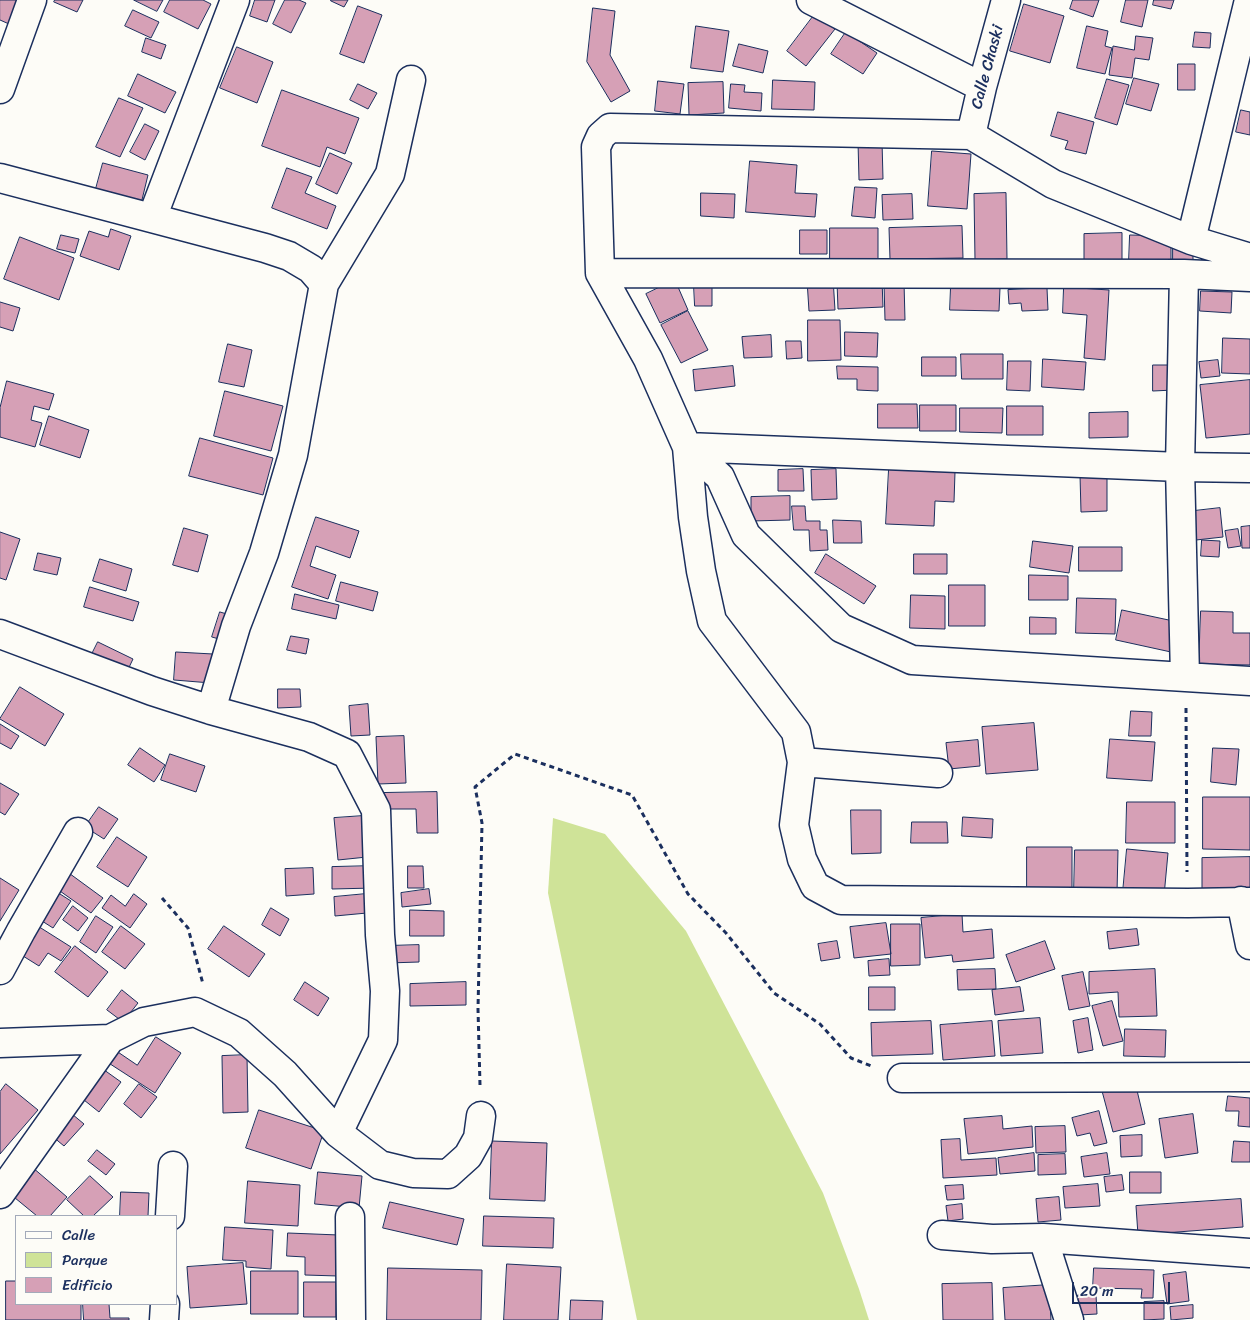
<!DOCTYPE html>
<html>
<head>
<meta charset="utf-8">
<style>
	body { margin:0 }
	#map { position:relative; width:1250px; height:1320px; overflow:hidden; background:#fdfcf7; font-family:Sriracha,sans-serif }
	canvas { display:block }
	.legend { position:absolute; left:15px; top:1215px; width:162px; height:90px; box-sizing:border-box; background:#fdfcf7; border:1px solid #a3aaba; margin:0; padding:6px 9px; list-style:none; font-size:15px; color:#1b2f5e }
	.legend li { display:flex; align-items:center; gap:10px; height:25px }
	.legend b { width:25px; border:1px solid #a3aaba }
	.scale { position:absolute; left:1072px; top:1282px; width:98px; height:22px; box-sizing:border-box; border:2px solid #1b2f5e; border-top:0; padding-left:6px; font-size:15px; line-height:18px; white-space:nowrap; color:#1b2f5e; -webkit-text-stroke:4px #fdfcf7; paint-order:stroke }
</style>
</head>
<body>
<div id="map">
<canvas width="1250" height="1320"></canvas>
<ul class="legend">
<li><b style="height:6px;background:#fdfcf7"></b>Calle</li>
<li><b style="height:14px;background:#cfe398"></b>Parque</li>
<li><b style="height:14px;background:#d6a0b6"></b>Edificio</li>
</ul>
<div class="scale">20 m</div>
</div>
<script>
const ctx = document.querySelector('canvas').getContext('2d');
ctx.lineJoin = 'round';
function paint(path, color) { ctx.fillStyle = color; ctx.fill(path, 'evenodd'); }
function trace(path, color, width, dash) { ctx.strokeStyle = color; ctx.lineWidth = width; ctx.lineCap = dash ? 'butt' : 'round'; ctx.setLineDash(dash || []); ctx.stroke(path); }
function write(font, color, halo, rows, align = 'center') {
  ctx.font = font + ' Sriracha,sans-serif'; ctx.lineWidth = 4; ctx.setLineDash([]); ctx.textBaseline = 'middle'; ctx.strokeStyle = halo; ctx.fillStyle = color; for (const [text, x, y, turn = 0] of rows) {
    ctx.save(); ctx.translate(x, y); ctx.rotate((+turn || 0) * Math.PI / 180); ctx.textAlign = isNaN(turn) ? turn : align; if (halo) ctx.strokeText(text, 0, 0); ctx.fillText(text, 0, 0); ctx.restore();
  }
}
const green = new Path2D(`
	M553,818L605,834L686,931L823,1193L859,1289L869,1320H637L548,893Z`);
const building = new Path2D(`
	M0,0H20L9,24L0,20Z
	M55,0H83L77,12L54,2Z
	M134,0H163L157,11Z
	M170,0H203L211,4L198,29L164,12Z
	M255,0H275L267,22L250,16Z
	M285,0H299L306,3L291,33L273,24Z
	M331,0H348L344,7L331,1Z
	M1073,0H1099L1093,17L1070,9Z
	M1126,0H1148L1142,27L1121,22Z
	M1154,0H1174L1171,9L1153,5Z
	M1024,4L1064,16L1050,63L1010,51Z
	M358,6L382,15L364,63L340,54Z
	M593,8L615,11L610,55L630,91L611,102L587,62Z
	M133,10L159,22L151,38L125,26Z
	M815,14L835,29L806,66L787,51Z
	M696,26L729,31L723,72L691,68Z
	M1087,26L1108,31L1105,46L1112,48L1105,74L1077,68Z
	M846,32L877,53L863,74L831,54Z
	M1195,32L1211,33L1210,48L1193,47Z
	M1136,36L1153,38L1149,60L1135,58L1132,78L1109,75L1113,46L1134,50Z
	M146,38L166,45L161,59L142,52Z
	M739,44L768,51L763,73L733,66Z
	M237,47L273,62L257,103L220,88Z
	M1178,64H1195V90H1178Z
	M138,74L176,92L165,113L128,96Z
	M1134,78L1159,84L1151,111L1126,104Z
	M1107,79L1129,85L1117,125L1095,118Z
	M773,80L815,82L814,110L772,109Z
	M658,81L684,84L680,114L655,111Z
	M723,82L724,113L689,115L688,83Z
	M358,84L377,93L368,109L350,100Z
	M731,84L745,85L744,92L762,93L761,111L729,108Z
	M282,90L359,118L345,154L327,147L320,167L262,146Z
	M119,98L143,108L120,157L96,147Z
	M1241,110L1250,112V135L1236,132Z
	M1058,112L1094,122L1086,154L1065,149L1068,141L1051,136Z
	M145,124L159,131L145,160L130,152Z
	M882,141L883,179L859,180L858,142Z
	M932,151L971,154L967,209L928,206Z
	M330,153L352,163L337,194L316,184Z
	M750,161L797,165L795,193L817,194L815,217L746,212Z
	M103,163L148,175L140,208L94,196Z
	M287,168L312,177L305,193L336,206L327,229L272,208Z
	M855,187L877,188L875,218L852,216Z
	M701,193L735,194L734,218L701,216Z
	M1006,193L1007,259L975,260L974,194Z
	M912,194L913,219L883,220L882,195Z
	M962,226L963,258L890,259L889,228Z
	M830,228H878V259L830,260Z
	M111,229L131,236L119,270L80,256L89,231L108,237Z
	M800,230H827V254H800Z
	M1122,233V262H1084V234Z
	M61,235L79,239L75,253L57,249Z
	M1130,235L1171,236V261H1129Z
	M20,237L74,258L59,300L4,279Z
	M1173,244H1193V260L1173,261Z
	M833,278L835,310L809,311L807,280Z
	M675,280L688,310L660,323L646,294Z
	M882,280L883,307L838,309L837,282Z
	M904,282L905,320H885L884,283Z
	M694,286H712V306H695Z
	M951,286L1000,288L999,311L950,310Z
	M1064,287L1109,290L1105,360L1084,358L1087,315L1063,313Z
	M1047,288L1048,310L1022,311L1021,303L1009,304L1008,290Z
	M1201,291L1232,292L1231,313L1200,311Z
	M0,302L20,308L13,331L0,327Z
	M688,311L708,350L681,363L661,325Z
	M808,320H840L841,360L808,361Z
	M845,332L878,333L877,357L845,356Z
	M771,335L772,357L744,358L742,337Z
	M1223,338L1250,339V374L1222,373Z
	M786,341H801L802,358L787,359Z
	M228,344L252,350L244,387L219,382Z
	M961,354H1003V379H962Z
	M922,357H956V376H922Z
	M1043,359L1086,362L1084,390L1042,387Z
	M1218,360L1220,376L1201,378L1199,362Z
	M1008,361H1031L1030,391L1007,390Z
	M1153,365H1173L1174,390L1153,391Z
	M733,366L735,386L695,391L693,370Z
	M837,366L878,367V391L857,390V379H838Z
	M1250,380V434L1206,438L1200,385Z
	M7,381L54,394L49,410L34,406L31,420L42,423L35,447L0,437V408Z
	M225,391L283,406L271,451L214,436Z
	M878,404H917L918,428H878Z
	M920,405H956V431H920Z
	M1007,406H1043V435H1007Z
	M960,408H1003L1002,433L960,432Z
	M1128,412V437L1089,438V413Z
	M49,416L89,430L80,458L40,445Z
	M200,438L273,458L263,495L189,476Z
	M803,469L804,491H778V470Z
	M836,469L837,499L812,500L811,470Z
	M889,469L955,472L954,502L935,501L934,526L886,524Z
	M1107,474V511L1081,512L1080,475Z
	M790,496V520L751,521V497Z
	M792,506H805L806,521H820V530H827L828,550L810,551L809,530H794Z
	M1220,508L1223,537L1196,540L1194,511Z
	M316,517L359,531L350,558L316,546L310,566L336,575L328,599L292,587Z
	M833,520L861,521L862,543H834Z
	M1250,526V548H1242L1241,527Z
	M184,528L208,535L198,572L173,565Z
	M1238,529L1241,546L1228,548L1225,531Z
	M0,532L20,539L6,580L0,578Z
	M1202,540L1220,541L1219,557L1201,556Z
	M1033,541L1073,546L1069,573L1030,567Z
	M1079,547H1122V571H1079Z
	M38,553L61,558L57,575L34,570Z
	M826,554L876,586L864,604L815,573Z
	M914,554H947V574H914Z
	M100,559L132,569L126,591L93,581Z
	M1029,575L1068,576V600H1029Z
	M341,582L378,592L373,611L336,601Z
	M949,585H985V626H949Z
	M90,587L139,602L133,621L84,607Z
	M295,594L339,605L336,619L292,609Z
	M911,595L945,596V629L910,628Z
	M1077,598L1116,599L1115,634L1076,633Z
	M1122,610L1178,622L1171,652L1116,640Z
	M1201,611L1233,612V633H1250V665L1199,664Z
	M220,612L237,617L229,642L212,637Z
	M1030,617L1056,618V634H1030Z
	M291,636L309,639L306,654L287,650Z
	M98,642L133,659L123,680L87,664Z
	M176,652L213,654L211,683L174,680Z
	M20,687L64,714L45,746L0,719Z
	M278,689H300L301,707L278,708Z
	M368,704L370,735L351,736L349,706Z
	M1131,711L1152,712L1151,736H1129Z
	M1034,723L1038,770L986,774L982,727Z
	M0,724L19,736L11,749L0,743Z
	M404,736L406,783L378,784L376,737Z
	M1110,739L1155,742L1152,781L1107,778Z
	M978,740L980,766L949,769L946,743Z
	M140,748L165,765L154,782L128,765Z
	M1213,748L1239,749L1236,785L1211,782Z
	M170,754L205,766L196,792L161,780Z
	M0,783L19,794L5,815L0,812Z
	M437,792L438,833H417L416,809H380V793Z
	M1203,797H1250V850L1203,849Z
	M1127,802H1175V843H1126Z
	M99,807L118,819L104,839L85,827Z
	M851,810H881V853L852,854Z
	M363,816L367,857L338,860L334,818Z
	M963,817L993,819L992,838L962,836Z
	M912,822H947L948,843H911Z
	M117,837L147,857L128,887L97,867Z
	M1027,847H1072V891H1027Z
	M1127,849L1168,853L1164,896L1123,892Z
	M1075,850H1118L1117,893H1074Z
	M1250,857V892L1202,894V858Z
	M373,866L374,888L332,889V867Z
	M408,866H423L424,888H408Z
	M62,868L103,898L91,913L50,884Z
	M313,868L314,894L286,896L285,869Z
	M0,878L19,890L0,921Z
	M49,887L71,901L53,928L31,914Z
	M429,889L431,904L402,907L401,893Z
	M134,894L147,904L130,928L102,908L111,895L125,906Z
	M366,894L367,913L335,916L334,897Z
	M73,906L88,918L78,931L63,920Z
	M271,908L289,919L280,936L262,925Z
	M410,910L444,911V936H410Z
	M962,914L963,932L992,929L994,958L953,962L952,955L925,958L921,918Z
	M96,916L113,927L96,953L80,942Z
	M33,923L71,947L61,961L48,953L39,966L15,951Z
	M886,923L891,954L854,958L850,927Z
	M891,924H920V965L891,966Z
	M121,926L145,944L125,969L102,952Z
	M224,926L265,954L249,977L208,949Z
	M1137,929L1139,945L1109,949L1107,932Z
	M837,941L840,958L821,961L818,944Z
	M1045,941L1055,969L1016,982L1006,955Z
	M419,945V962L388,963L387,946Z
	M75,946L108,972L88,997L55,972Z
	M889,959L890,975L869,976L868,961Z
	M995,969L996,989L958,990L957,970Z
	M1155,969L1157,1016L1119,1017L1118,992L1089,994V972Z
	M1083,972L1090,1006L1069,1010L1062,976Z
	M305,982L329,998L318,1016L294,1000Z
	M466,982V1005L410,1006V984Z
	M869,987H895V1010H869Z
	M1020,987L1024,1011L995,1015L992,990Z
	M122,990L138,1003L123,1022L107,1010Z
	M1112,1001L1123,1041L1103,1046L1092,1006Z
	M1040,1018L1043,1053L1001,1056L998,1021Z
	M1088,1018L1093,1050L1078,1053L1073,1021Z
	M931,1021L933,1054L872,1056L871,1023Z
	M992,1021L995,1056L943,1060L940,1025Z
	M1125,1029L1166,1030L1165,1057L1124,1056Z
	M156,1037L181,1053L155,1093L104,1060L112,1048L137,1065Z
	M247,1055L248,1112L223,1113L222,1056Z
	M100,1067L121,1082L99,1112L79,1096Z
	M1135,1082L1145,1124L1113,1132L1102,1091Z
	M6,1084L38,1110L0,1154V1092Z
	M139,1084L157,1097L141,1118L124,1104Z
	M1228,1096L1250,1098V1127L1238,1126L1239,1111H1226Z
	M66,1109L84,1124L64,1146L46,1131Z
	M259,1110L324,1131L311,1169L246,1148Z
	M1099,1111L1107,1143L1094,1146L1090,1133L1077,1136L1072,1118Z
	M1193,1114L1198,1153L1165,1158L1159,1119Z
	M1002,1116L1003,1129L1032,1126L1033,1147L968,1154L964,1119Z
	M1065,1126L1066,1152L1036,1153L1035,1127Z
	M1142,1135V1156L1121,1157L1120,1136Z
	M960,1139L961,1160L996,1158L997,1175L943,1178L941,1140Z
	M492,1141L547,1143L545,1201L490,1199Z
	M1234,1141L1250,1142V1162H1232Z
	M97,1150L115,1164L106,1175L88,1161Z
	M1034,1153L1035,1171L1000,1174L998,1158Z
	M1107,1153L1110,1174L1084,1177L1081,1157Z
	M1065,1154L1066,1174L1038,1175V1155Z
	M32,1167L67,1197L50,1216H37L9,1193Z
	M318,1172L362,1176L359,1208L315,1204Z
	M1130,1172H1161V1193H1130Z
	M1122,1175L1124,1190L1106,1192L1104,1177Z
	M90,1176L113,1197L93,1216H84L67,1200Z
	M248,1181L300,1185L298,1226L245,1223Z
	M1098,1184L1100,1206L1065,1208L1063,1187Z
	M963,1185L964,1199L947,1200L945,1186Z
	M121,1192L149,1193L148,1216H120Z
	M1059,1197L1061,1220L1038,1222L1036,1199Z
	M1241,1199L1243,1227L1138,1235L1136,1206Z
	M390,1202L464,1219L457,1245L383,1228Z
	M962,1204L963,1219L948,1221L946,1206Z
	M484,1216L554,1218L553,1248L483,1246Z
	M225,1227L273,1230L271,1269L246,1267V1261L223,1260Z
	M288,1233L339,1235L338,1276L305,1275V1257L287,1256Z
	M243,1263L247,1304L190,1308L187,1267Z
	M507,1264L561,1267L558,1320H504Z
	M388,1268L482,1270L481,1320H387Z
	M1094,1268L1154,1270L1153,1298H1141L1142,1289L1093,1288Z
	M251,1271H298V1314H251Z
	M1186,1272L1189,1301L1167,1304L1163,1275Z
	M6,1281H16V1304H81V1320H6Z
	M304,1282H336V1317H304Z
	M992,1283L993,1320H943L942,1284Z
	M1049,1285L1051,1320H1005L1003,1288Z
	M1078,1295H1096L1097,1314L1079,1315Z
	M571,1300L603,1301L602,1320H570Z
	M1164,1301V1319L1144,1320V1302Z
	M83,1304H109L110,1318H129V1320H84Z
	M1193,1305V1318L1171,1320L1170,1307Z`);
const path = new Path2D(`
	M1186,708L1187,872
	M162,898L188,928L203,984
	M480,1085L478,1009L482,823L475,787L515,754L632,795L688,894L726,933L774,993L820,1024L851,1058L874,1067`);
const minor = new Path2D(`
	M811,0L982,87
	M0,89L32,0
	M971,135L982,87L1006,0
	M0,178L265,248L289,256L311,269L324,284L293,455L264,553L236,626L211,710
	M152,218L235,0
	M1191,240L1249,0
	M1250,258L1191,240L1053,184L971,135L610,128L601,136L596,147L600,273L648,359L687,447L693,517L701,571L712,621L796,732L802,762L794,825L802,859L815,886L841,900L1188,903L1250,902
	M600,273L1184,274L1250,277
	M1184,274L1180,467L1185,677
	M324,284L390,174L411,80
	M687,447L720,477L746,535L841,628L912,660L1250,681
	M687,447L1180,467L1250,468
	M0,634L152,691L211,710L309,737L347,754L376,810L380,935L385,991L383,1040L338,1133
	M802,762L938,773
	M1241,901L1250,945
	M0,970L21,931L78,832
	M0,1043L110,1039L144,1022L195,1012L239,1033L285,1074L338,1133L380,1165L413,1173L448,1174L468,1156L478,1138L481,1116
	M902,1078L1250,1077
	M0,1194L110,1039
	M170,1216L173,1166
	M350,1217L351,1320
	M942,1235L992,1239L1043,1238L1250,1253
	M1043,1238L1069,1320
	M164,1320L165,1304`);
const streetNames = [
	["Calle Chaski",988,67,-75]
];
paint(green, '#cfe398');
paint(building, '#d6a0b6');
trace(building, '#1b2f5e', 1);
trace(minor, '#1b2f5e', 31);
trace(path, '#1b2f5e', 3, [5, 4]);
trace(minor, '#fdfcf7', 28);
write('16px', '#1b2f5e', '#fdfcf7', streetNames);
</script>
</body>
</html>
